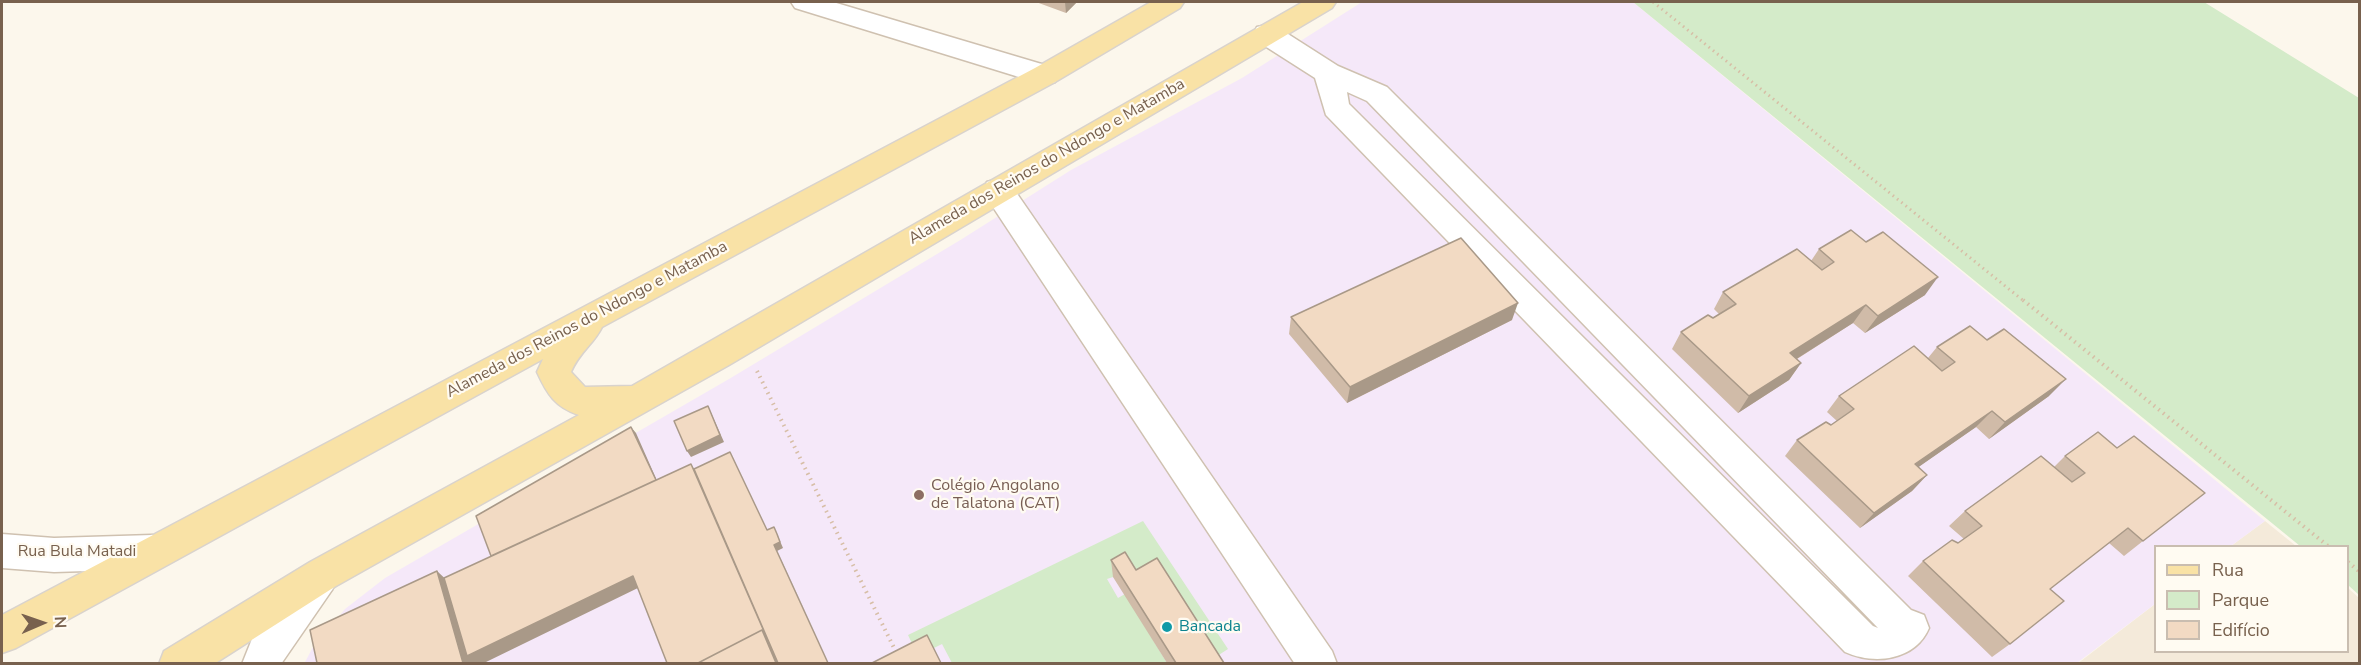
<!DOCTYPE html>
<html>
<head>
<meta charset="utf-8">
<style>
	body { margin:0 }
	#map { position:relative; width:2361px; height:665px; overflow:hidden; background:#fcf7ec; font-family:"Nunito Sans",sans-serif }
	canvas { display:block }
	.frame { position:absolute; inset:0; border:3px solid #78614e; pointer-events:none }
	.legend { position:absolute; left:2154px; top:545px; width:195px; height:108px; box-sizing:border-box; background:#fffbf2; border:2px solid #c9bdb0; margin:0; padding:8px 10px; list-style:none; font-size:18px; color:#78614e }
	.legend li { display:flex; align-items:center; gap:12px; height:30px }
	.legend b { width:30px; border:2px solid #c9bdb0 }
	.north { position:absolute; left:12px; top:593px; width:60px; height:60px; -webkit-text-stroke:4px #fffbf2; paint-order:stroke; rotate:88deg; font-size:16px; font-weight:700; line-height:24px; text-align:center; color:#78614e }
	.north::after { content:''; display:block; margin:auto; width:21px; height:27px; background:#78614e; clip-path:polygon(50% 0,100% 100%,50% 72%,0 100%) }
</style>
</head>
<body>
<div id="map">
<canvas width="2361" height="665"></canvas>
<div class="frame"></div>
<ul class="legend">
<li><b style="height:8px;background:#f9e2a6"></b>Rua</li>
<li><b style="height:16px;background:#d4ebc9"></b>Parque</li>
<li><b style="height:16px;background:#f2dac3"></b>Edifício</li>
</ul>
<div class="north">N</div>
</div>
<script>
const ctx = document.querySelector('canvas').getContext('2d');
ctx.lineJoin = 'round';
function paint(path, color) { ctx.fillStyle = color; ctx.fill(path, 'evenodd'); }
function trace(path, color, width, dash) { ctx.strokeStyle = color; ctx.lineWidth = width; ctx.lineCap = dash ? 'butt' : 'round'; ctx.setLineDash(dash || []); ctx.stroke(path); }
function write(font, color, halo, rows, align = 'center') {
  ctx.font = font + ' "Nunito Sans",sans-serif'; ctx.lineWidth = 4.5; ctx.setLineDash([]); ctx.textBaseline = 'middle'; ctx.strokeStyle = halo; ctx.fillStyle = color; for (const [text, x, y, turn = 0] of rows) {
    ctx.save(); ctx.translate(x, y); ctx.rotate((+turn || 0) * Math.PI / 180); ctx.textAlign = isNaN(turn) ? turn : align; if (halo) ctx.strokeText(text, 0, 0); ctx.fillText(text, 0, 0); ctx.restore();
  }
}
const residential = new Path2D(`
	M2265,521L2296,546H2231Z
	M2348,588L2359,598V663L2077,664L2155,604L2156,652H2348Z`);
const education = new Path2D(`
	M1362,2H1633L2265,521L2231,546H2156L2155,604L2077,663L304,664L313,647L345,609L385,578L729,379L962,239L1071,170L1242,78Z`);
const green = new Path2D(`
	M1633,2H2204L2359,98V595L2348,585V546H2300Z
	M1143,521L1228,649L1211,660L1113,577L1107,579L1118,598L1125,594L1167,663H952L942,644L918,656L908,635Z`);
const pathFar1 = new Path2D(`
	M1653,2L2025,302`);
const path = new Path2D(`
	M2023,300L2328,546
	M757,371L902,664
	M2348,562L2360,572`);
const minor = new Path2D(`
	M791,2H833L1055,68L1059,75L1055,82L1045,85L795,8Z
	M1267,25L1277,27L1338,66L1387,87L1911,610L1924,615L1929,628C1915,661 1874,665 1845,652L1326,115L1315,78L1257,41L1253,34L1257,27ZM1347,92L1367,101L1878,628L1873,626L1349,104Z
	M998,179L1009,182L1332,651L1337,664H1295L987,198L983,190L987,182Z
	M2,534L54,538L152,535L165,540L171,552L165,564L152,569L54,572L2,568Z
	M319,561L332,566L338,578L332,590L281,664H242L254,634L306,566Z`);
const major = new Path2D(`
	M1151,2H1184L1180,8L1055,82L602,327C593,345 580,351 571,372L585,387L632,386L1303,2H1336L1332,8L729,365L336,586L214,664H159L164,651L310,562L579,415C555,407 547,394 537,372L543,359L16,648L2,653V615L1035,68Z`);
const wall = new Path2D(`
	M1036,2H1077L1066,13Z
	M1819,249L1925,295L1865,333L1853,323L1797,359L1801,363L1789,380L1738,413L1672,349L1681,332L1713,318L1719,314L1714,309L1723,292L1811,261Z
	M1291,317L1512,320L1347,403L1289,334Z
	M1937,347L2049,396L1989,439L1976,427L1918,467L1927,475L1912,491L1860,528L1785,456L1797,440L1831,425L1837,421L1827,412L1839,396L1928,358Z
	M2098,432L2143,541L2124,556L2109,543L2050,589L2010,644L1992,657L1908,576L1923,561L1958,543L1964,539L1949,526L1965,511L2054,467L2065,456Z
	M1111,560L1136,570L1224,663H1167L1113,577Z`);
const shadedWall = new Path2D(`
	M1065,2H1077L1066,13Z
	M1938,277L1925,295L1865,333L1878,316Z
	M1518,303L1512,320L1347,403L1350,387Z
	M1866,305L1853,323L1779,370L1790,353Z
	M1801,363L1789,380L1738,413L1749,396Z
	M2066,379L2049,396L1989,439L2005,422Z
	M708,406L724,442L691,457L687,451Z
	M1992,411L1976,427L1900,480L1915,464Z
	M631,427L636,433L662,492L658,486Z
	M691,464L698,475L780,663H776Z
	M1927,475L1912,491L1860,528L1874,513Z
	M777,534L783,548L777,551L829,663L774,545Z
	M437,571L455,588L633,576L642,586L484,663H463Z`);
const building = new Path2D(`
	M1851,230L1866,242L1883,232L1938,277L1878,316L1866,305L1790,353L1801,363L1749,396L1681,332L1708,315L1713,318L1736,304L1723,292L1797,249L1822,270L1834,262L1819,249Z
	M1461,238L1518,303L1350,387L1291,317Z
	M1970,326L1987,340L2004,329L2066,379L2005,422L1992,411L1915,464L1927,475L1874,513L1797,440L1826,422L1831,425L1854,409L1839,396L1914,346L1942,371L1955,362L1937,347Z
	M708,406L720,435L687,451L674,421Z
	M631,427L656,480L491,556L476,516Z
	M2098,432L2117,448L2134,436L2205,493L2143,541L2128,528L2050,589L2064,601L2010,644L1923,561L1952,540L1958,543L1982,526L1965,511L2041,456L2072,482L2085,473L2065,456Z
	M730,452L767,530L774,527L777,534L780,542L774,545L828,663H778L694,469Z
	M691,464L766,636L762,630L698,663H667L633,576L467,656L444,578Z
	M1125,552L1136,570L1157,558L1224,663H1176L1111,560Z
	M437,571L463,663H317L310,630Z
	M762,630L776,663H698Z
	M927,635L941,663H872Z`);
const markers = [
	[919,495,6,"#8d6e63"],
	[1167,627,6,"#0f9aa8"]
];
const streetNames = [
	["Alameda dos Reinos do Ndongo e Matamba",1047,162,-30],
	["Alameda dos Reinos do Ndongo e Matamba",587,320,-28],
	["Rua Bula Matadi",77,552]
];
const educationNames = [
	["Colégio Angolano",931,486],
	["de Talatona (CAT)",931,504]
];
const cultureNames = [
	["Bancada",1179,627]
];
paint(residential, '#f4eada');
paint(education, '#f5e8f9');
paint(green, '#d4ebc9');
trace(minor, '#cfc1b0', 3);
trace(major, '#d9d3cd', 3);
trace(pathFar1, '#d7bea6', 3, [1.5, 4]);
trace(path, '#d7bea6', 4, [1.5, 4.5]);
paint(minor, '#fff');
paint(major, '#f9e2a6');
paint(wall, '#d0bba8');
paint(shadedWall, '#a99988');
paint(building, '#f2dac3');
trace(building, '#a99988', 1.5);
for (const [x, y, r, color] of markers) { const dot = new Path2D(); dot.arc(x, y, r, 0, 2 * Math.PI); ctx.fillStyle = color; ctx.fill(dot); trace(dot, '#fffbf2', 2); }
write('16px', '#78614e', '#fffbf2', streetNames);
write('16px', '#785e54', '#fffbf2', educationNames, 'left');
write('16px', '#0d838f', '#fffbf2', cultureNames, 'left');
</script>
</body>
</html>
